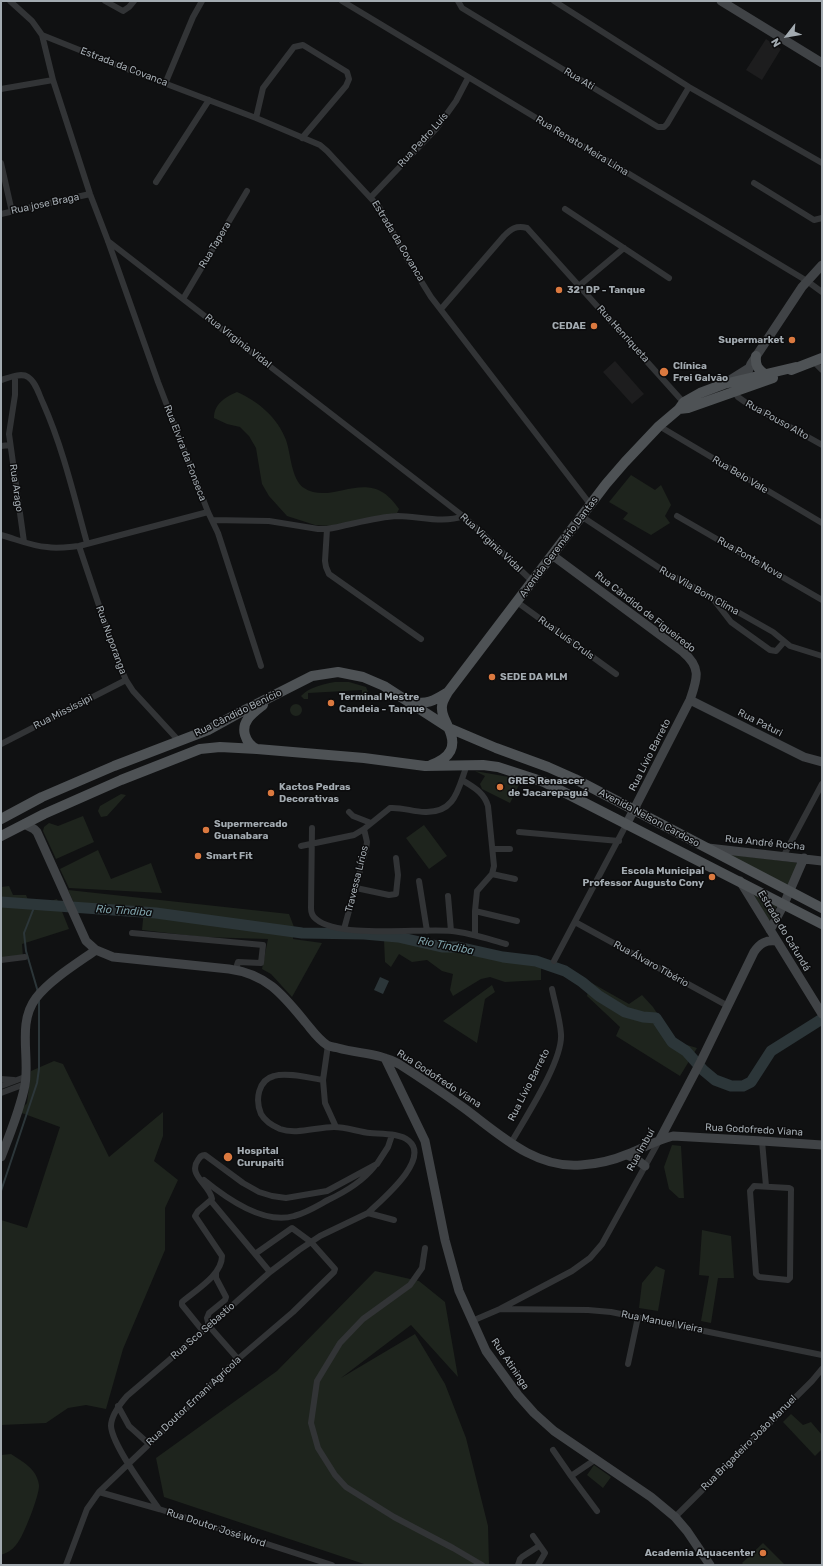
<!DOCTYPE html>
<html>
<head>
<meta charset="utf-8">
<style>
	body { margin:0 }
	#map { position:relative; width:823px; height:1566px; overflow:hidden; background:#101112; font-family:Rubik,sans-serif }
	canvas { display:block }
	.frame { position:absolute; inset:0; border:2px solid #a3abb1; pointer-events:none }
	.north { position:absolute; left:767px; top:16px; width:40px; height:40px; -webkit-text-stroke:3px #0c0c0d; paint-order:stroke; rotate:239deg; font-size:11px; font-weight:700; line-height:16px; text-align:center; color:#a3abb1 }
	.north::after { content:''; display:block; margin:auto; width:14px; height:18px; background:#a3abb1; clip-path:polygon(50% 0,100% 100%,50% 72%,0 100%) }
</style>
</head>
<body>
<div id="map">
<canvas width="823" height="1566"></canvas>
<div class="frame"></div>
<div class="north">N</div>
</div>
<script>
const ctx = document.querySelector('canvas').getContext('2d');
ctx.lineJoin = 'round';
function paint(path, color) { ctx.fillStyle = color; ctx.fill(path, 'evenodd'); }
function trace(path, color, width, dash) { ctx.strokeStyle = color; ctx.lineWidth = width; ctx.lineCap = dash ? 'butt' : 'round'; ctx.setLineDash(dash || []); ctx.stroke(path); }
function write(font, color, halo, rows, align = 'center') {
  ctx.font = font + ' Rubik,sans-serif'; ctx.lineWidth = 3; ctx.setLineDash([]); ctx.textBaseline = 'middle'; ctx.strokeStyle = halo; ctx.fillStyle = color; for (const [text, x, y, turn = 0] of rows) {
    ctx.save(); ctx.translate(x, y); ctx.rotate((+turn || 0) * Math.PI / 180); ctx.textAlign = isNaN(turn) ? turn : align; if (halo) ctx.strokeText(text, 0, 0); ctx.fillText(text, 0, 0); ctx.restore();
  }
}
const built = new Path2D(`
	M766,39L781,49L762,80L746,70Z
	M615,361L644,394L632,404L603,372Z`);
const green = new Path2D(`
	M237,392C258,401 278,418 286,440C291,454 291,479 304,488C334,507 369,463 399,509L397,513L330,526L315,525L287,516L269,496L262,484L256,448L249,436L240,427L227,424L214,418C214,404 225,397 237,392Z
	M631,475L655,490L661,485L671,505L665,516L670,523L651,535L623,519L628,513L609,502Z
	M335,682H349L366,687L368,692L362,694V690L308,693V699H304L301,696C309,687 324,684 335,682Z
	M290 710a6 6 0 1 1 12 0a6 6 0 1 1-12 0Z
	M475,771L509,777L521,781L510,803L482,789L480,784L485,776Z
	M121,794L126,795L107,816L101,817L98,811L100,806Z
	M83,816L94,842L56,859L43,831L44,827L49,823L58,826Z
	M424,825L447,856L429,869L406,838Z
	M98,850L111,879L151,863L162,893L69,888L60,869Z
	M728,854L799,863L789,887Z
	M9,886L13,895H26L31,907L57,899L69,929L22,944L23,957L1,959V887Z
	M745,886L778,904L768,923Z
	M68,890L289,914L294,927L293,939L322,943L292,997L271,974L262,969L268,939L202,937L142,930L144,910L74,903Z
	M384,940L478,953L503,960L532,962L541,966V980L505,982L490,977L481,979L453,996L450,990L453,974L442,971L427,960L412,962L399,954L391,967L385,962Z
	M590,982L629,1004L642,995L653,1007L668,1030L677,1042L697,1048L680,1076L616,1036L620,1027L587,996Z
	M492,985L495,992L485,999L477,1043L443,1021Z
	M54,1061L63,1064L109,1157L163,1112V1136L154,1161L178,1180L165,1208V1250L123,1349L106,1409L86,1405L68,1408L46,1423L1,1425V1220L27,1228L60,1127L19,1112L27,1103L31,1071Z
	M672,1145L681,1146L684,1198H679L669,1189L664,1167Z
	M702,1230L731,1236L734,1278H718L711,1323L701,1321L709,1276L699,1275Z
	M656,1266L665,1270L658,1311L639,1308L642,1283Z
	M375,1271L419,1281L445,1302L458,1377L411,1325L341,1378L415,1334L445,1384L466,1438L488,1526L489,1565H367L164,1497L156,1458L277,1371Z
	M791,1414L803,1425L811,1422L822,1435V1449L815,1456L783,1422Z
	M11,1454C23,1462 37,1469 39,1485C40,1494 23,1538 16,1545C12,1550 7,1553 1,1555V1455Z
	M594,1465L611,1477L603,1488L587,1475Z
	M763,1543L785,1565H744L742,1563Z`);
const water = new Path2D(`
	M380,977L389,981L383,994L374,990Z`);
const stream = new Path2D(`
	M35,905L24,933L26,951L38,992
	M1,1191L37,1083L39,1069V1000`);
const river = new Path2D(`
	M1,902L156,913L302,933L364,934L398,937L442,947H458L503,957L536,961L565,971L582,982L599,996L625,1012L643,1017L656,1018L672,1042L686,1051L703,1070L715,1080L731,1086H743L751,1082L771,1051L822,1019`);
const street = new Path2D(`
	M10,1L32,21L42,35L53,80L90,194L108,241L158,382L208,512L218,533L261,666
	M105,1L123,11L129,7L134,1
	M342,1L807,281L822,292
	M458,1L462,8L658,127H664L667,124L689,87
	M554,1L689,87L822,163
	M42,35L127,69L256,118L320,145L327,151L379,207L408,260L431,297L590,504
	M165,84L193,17L202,1
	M1,89L53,80
	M256,118L263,88L294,47L303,45L347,72L349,79L346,86L302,138
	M1,163L12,212
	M156,182L209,100
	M754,183L814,220L822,218
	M371,197L436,129L456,101L468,78
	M565,209L669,278
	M1,214L90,194
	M108,241L463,516L484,535L533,582
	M580,285L624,248
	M183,299L247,191
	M441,309L504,236C511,229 516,225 527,228L685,404
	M813,361L822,370
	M15,377V395L9,434L24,542
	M1,380C8,378 21,372 28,377C36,382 39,395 43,403C63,448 74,496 87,543
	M734,391L738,397L745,402L822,445
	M659,426L822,523
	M1,446L10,445
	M581,516L667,573L699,590L773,632L790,646L822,656
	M677,516L822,600
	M212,520L269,521L318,529H327C351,525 374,517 398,516C418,516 444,524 463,516
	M327,529L325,561L326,567L329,574L421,639
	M1,535C16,539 31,546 47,547C57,549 68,547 79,546L208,512
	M79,546L118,662L126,680L133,691L179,741
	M714,600L731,622L770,650L776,651L784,642
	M517,602L616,674
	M1,744L126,680
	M462,780C473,787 484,792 488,806L494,866L492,874L477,891L475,911V935
	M349,812L353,816L371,823
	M312,828L311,908C311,912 312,916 316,919C339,939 420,928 452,931C471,933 488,939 506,944
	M519,832L619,841
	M301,846L354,835L364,829L390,808C402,807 413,812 425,812C456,813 458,788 467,765
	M493,849H510
	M783,857L822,784
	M492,874L515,879
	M419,881L427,931
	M356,888L389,895L396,894L398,875L396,858
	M448,896L451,931
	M475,911L517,921
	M575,922L728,1006
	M344,929L366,849L367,842L364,829
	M132,933L263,945L261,963L238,962L237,965L238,970
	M1,960L25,957
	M554,961L626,825
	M328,1045L323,1080C310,1078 287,1072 274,1076C258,1080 255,1100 261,1114C265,1121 273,1126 280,1129C296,1135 317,1127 334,1127C346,1127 359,1132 370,1133C382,1134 400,1133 409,1141C431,1160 380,1201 368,1213
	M1,1079L14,1080
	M323,1080L325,1103L336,1127
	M1,1086L25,1077
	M1,1093L25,1084
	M762,1141L766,1186
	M511,1143C525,1118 563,1061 561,1034C560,1019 555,1004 552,989
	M204,1180C226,1198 264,1225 294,1216C306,1213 317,1206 328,1200C345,1192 362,1182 374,1167
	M754,1186L789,1188L791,1189L790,1278L788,1280L759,1277L756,1274L750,1191Z
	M211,1201L270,1272
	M425,1248L422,1268L410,1285L363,1319L340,1343L317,1381L311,1423L318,1448L335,1475L346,1487L394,1517L453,1548L482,1565
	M216,1273V1278L226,1297L225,1300L209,1313L207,1318L209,1326L238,1359
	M500,1309L588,1310L611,1312L822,1355
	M472,1321L500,1309L572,1271L590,1258L602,1244L659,1141
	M203,1331L182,1305V1302C196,1290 222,1275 222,1256L195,1216L198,1211L212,1199C210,1185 187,1175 198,1160C200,1157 201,1155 205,1155L243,1183L259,1192L272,1196L286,1198L327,1191L377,1164L388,1147L392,1135
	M628,1364L638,1317
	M118,1406L129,1426L149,1444
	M553,1450L571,1476
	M596,1459L571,1476L597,1511
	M99,1492L159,1509L332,1565
	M159,1509C147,1492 112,1445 111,1426C111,1415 120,1404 127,1396L209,1326L270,1272L299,1250L320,1236L368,1213L394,1220
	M675,1517L812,1381L822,1369
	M533,1536L545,1553L538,1565
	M66,1565L87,1509L99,1492L238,1359L293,1312L334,1272L335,1269L311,1242L292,1228L255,1254
	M518,1565L520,1559L522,1557L539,1546`);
const secondary = new Path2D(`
	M721,1L822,63
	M745,379L751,364L802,287L822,265
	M725,383L749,368
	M552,555L683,652C702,668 697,679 690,700L626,825
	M690,700L804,757L822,762
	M24,824L34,829L37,832L86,941L96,950L113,957L229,969C267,974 283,995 306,1023C312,1030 318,1039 327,1045C330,1047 334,1047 338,1048C359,1054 380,1053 399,1064C421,1078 443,1093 464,1108C499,1134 535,1169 581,1165C597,1164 614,1160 628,1154C643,1148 657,1140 673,1136L762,1141L822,1145
	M708,848L822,861
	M740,881L822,1014
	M770,930L784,904L804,858
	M385,1058L425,1141L445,1240L459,1291L486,1351L518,1395L534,1413L554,1431L651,1497L675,1517L687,1531L710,1565
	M660,1139L701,1061L754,952C760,943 766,940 776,941
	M627,1155L636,1159L645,1166
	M1,1157C10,1134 20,1110 25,1085C30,1057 17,1023 36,998C50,980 76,964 96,950`);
const primary = new Path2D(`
	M756,356C755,366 758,369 765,374
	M791,370L822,358
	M679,409L688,408L773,378
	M411,701C426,706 435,700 448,692
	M257,749C250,746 247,742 245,735C241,721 253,713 263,705
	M431,765C450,758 458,747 448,727C446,721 442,716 442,709C441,703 445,697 448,692L606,484L625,462L659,426L679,409L684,402L700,393L724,384L796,367
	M1,819L42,797L114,766L208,730L237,714L312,676L338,672L363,677L384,686L449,728L496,748L548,767L575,779L822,908
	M1,836L44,814L121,780L200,749L220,747L257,749L364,758L425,766L483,765L498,767L544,782L822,924`);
const markers = [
	[559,290,4,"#db793f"],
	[594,326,4,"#db793f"],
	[792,340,4,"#db793f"],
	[664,372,5,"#db793f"],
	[492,677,4,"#db793f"],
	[331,703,4,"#db793f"],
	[500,787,4,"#db793f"],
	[271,793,4,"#db793f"],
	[206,830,4,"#db793f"],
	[198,856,4,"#db793f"],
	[712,877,4,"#db793f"],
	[228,1157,5,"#db793f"],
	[763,1553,4,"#db793f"]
];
const streetNames = [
	["Estrada da Covanca",124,67,21],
	["Rua Ati",579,79,31],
	["Rua Pedro Luís",423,140,-48],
	["Rua Renato Meira Lima",582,146,31],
	["Rua jose Braga",45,204,-12],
	["Estrada da Covanca",398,241,59],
	["Rua Tapera",215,245,-59],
	["Rua Henriqueta",623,334,48],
	["Rua Virginia Vidal",238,341,38],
	["Rua Pouso Alto",777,420,29],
	["Rua Elvira da Fonseca",185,453,69],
	["Rua Belo Vale",740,475,31],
	["Rua Arago",16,488,82],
	["Rua Virginia Vidal",491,543,43],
	["Avenida Geremário Dantas",559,547,-53],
	["Rua Ponte Nova",750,558,30],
	["Rua Vila Bom Clima",699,591,29],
	["Rua Cândido de Figueiredo",645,612,38],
	["Rua Luís Cruls",566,638,36],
	["Rua Nuporanga",111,640,70],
	["Rua Mississipi",63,712,-27],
	["Rua Cândido Benício",238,713,-26],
	["Rua Paturi",760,723,27],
	["Rua Lívio Barreto",650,755,-63],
	["Avenida Nelson Cardoso",649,818,28],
	["Rua André Rocha",765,843,6],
	["Travessa Lírios",357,879,-76],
	["Estrada do Cafundá",784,931,59],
	["Rua Álvaro Tibério",651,964,29],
	["Rua Godofredo Viana",439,1079,33],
	["Rua Lívio Barreto",529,1085,-63],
	["Rua Godofredo Viana",754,1130,3],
	["Rua Imbuí",641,1150,-61],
	["Rua Manuel Vieira",662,1322,11],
	["Rua Sco Sebastio",203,1331,-41],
	["Rua Atininga",510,1364,56],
	["Rua Doutor Ernani Agrícola",194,1401,-43],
	["Rua Brigadeiro João Manuel",749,1443,-45],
	["Rua Doutor José Word",216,1528,18]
];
const poiNames = [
	["32ª DP - Tanque",567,290],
	["CEDAE",586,326,"right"],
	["Supermarket",784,340,"right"],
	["Clínica",673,366],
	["Frei Galvão",673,378],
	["SEDE DA MLM",500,677],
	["Terminal Mestre",339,697],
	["Candeia - Tanque",339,709],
	["GRES Renascer",508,781],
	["de Jacarepaguá",508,793],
	["Kactos Pedras",279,787],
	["Decorativas",279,799],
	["Supermercado",214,824],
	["Guanabara",214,836],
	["Smart Fit",206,856],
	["Escola Municipal",704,871,"right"],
	["Professor Augusto Cony",704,883,"right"],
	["Hospital",237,1151],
	["Curupaiti",237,1163],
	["Academia Aquacenter",755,1553,"right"]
];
const waterNames = [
	["Rio Tindiba",124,911,4],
	["Rio Tindiba",446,946,11]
];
paint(built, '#1d1d1e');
paint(green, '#1e241d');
paint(water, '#2c3639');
trace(stream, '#2c3639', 2);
trace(river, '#2c3639', 11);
trace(street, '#323436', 6);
trace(secondary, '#404346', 9);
trace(primary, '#4e5255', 10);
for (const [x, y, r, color] of markers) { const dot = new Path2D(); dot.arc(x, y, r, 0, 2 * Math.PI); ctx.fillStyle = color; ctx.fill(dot); trace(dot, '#0c0c0d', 1.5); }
write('10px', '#a3abb1', '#0c0c0d', streetNames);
write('bold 10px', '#a3abb1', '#0c0c0d', poiNames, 'left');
write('italic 11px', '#7ea1a9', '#0c0c0d', waterNames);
</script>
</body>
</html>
